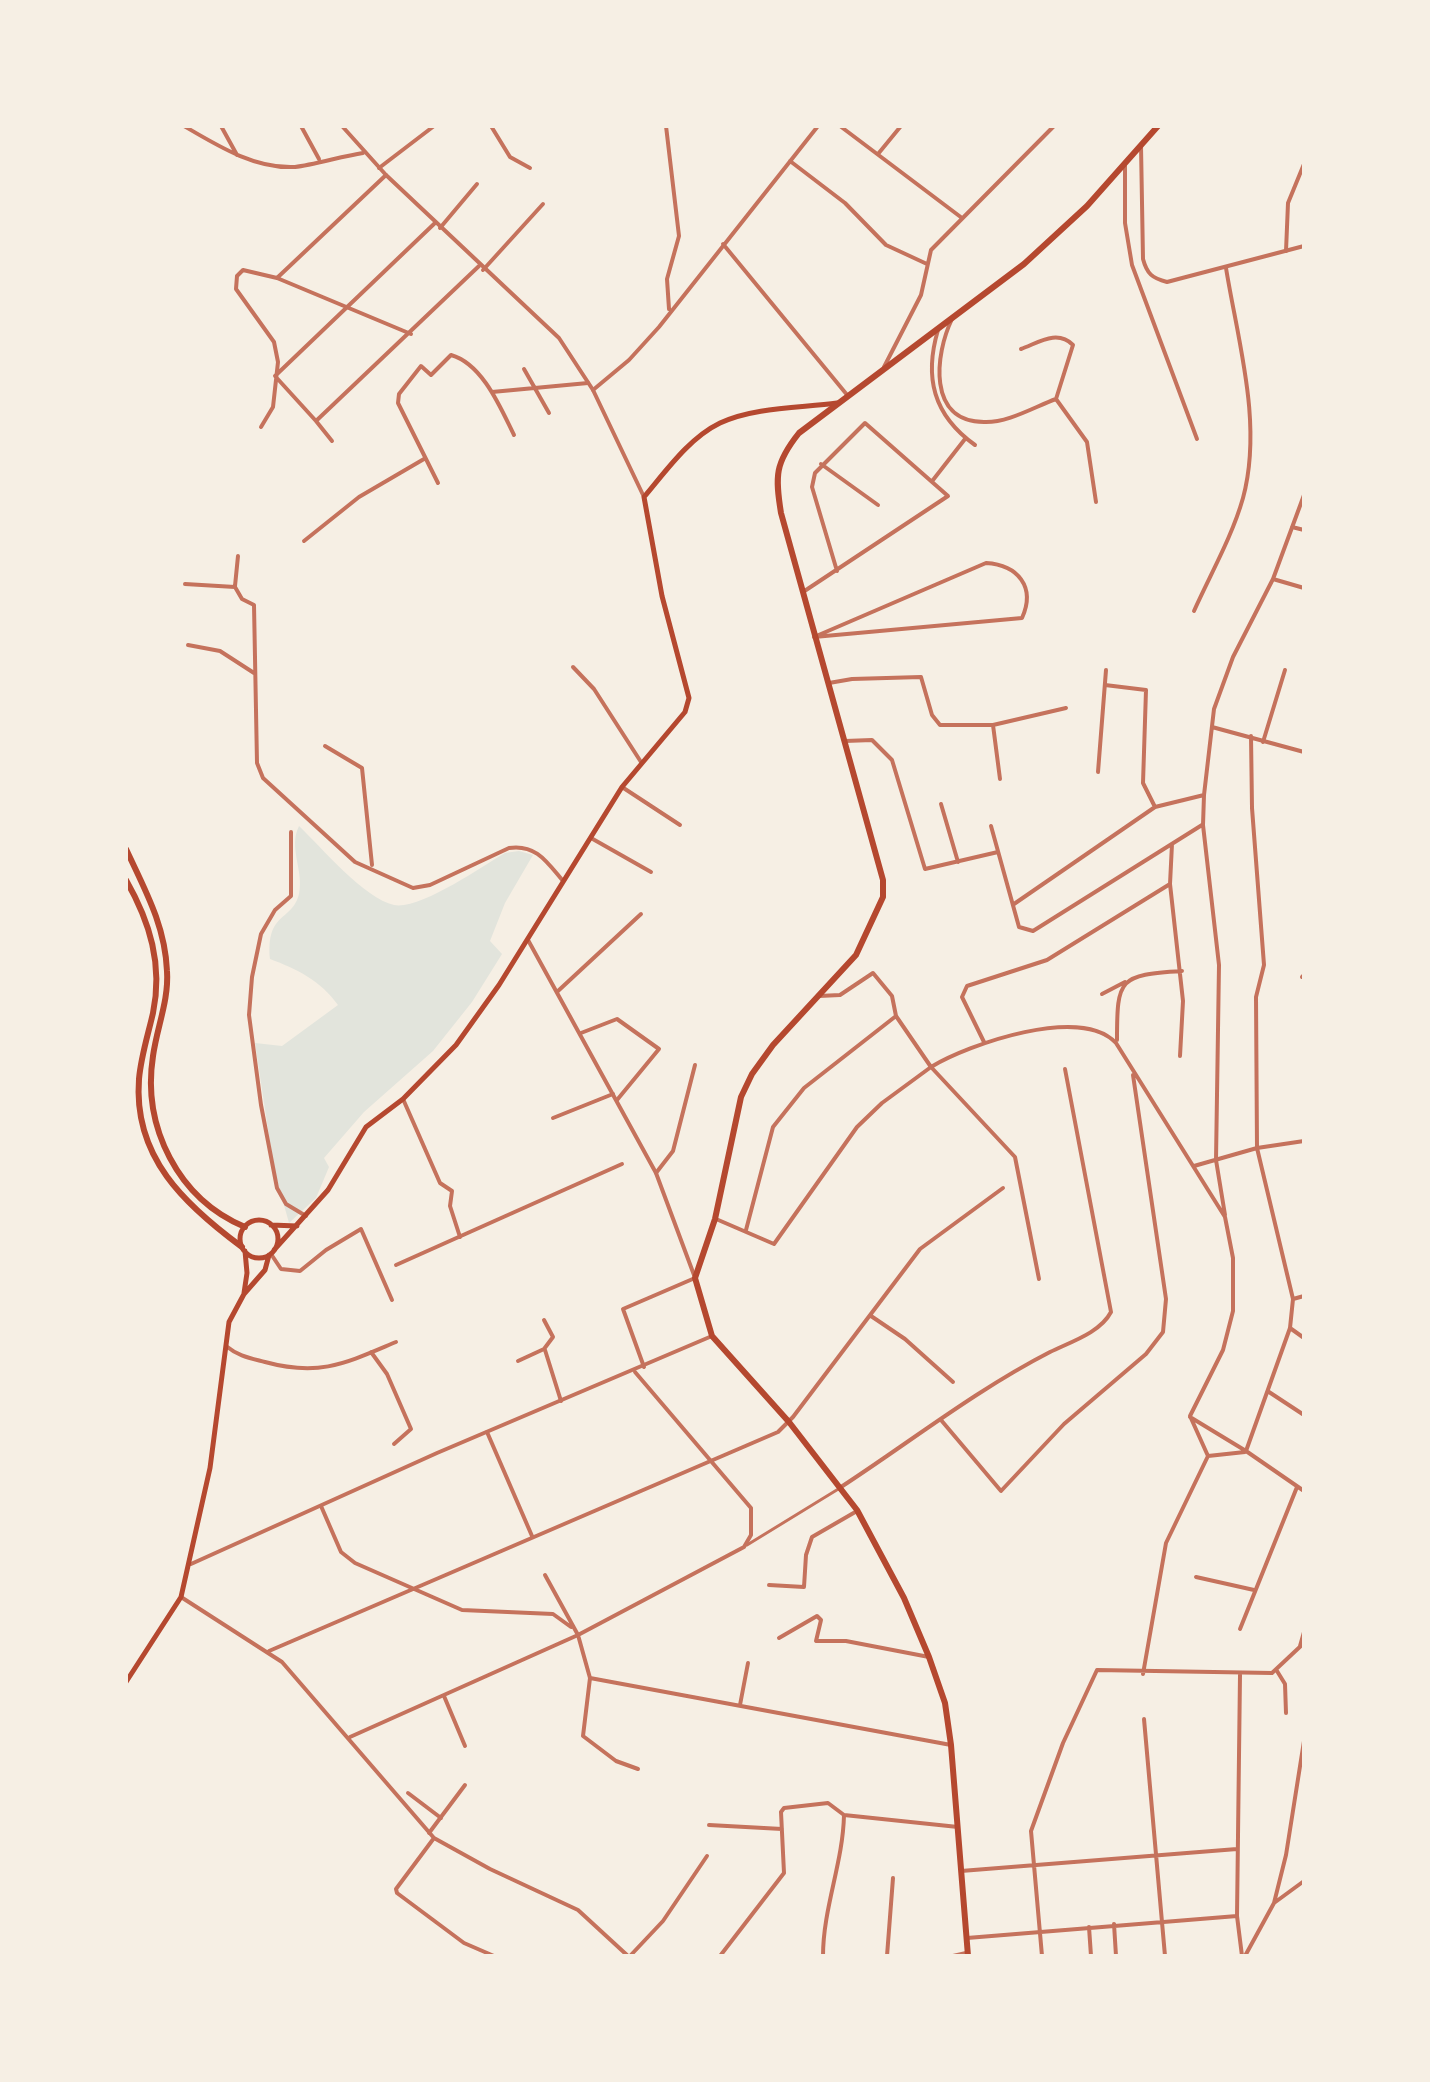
<!DOCTYPE html>
<html>
<head>
<meta charset="utf-8">
<style>
	body { margin:0 }
	#map { position:relative; width:1430px; height:2082px; overflow:hidden; background:#f6efe4; font-family:Ubuntu,sans-serif }
	canvas { display:block }
	.frame { position:absolute; inset:0; border:128px solid #f6efe4; pointer-events:none }
</style>
</head>
<body>
<div id="map">
<canvas width="1430" height="2082"></canvas>
<div class="frame"></div>
</div>
<script>
const ctx = document.querySelector('canvas').getContext('2d');
ctx.lineJoin = 'round';
function paint(path, color) { ctx.fillStyle = color; ctx.fill(path, 'evenodd'); }
function trace(path, color, width, dash) { ctx.strokeStyle = color; ctx.lineWidth = width; ctx.lineCap = dash ? 'butt' : 'round'; ctx.setLineDash(dash || []); ctx.stroke(path); }
const green = new Path2D(`
	M299,826C321,847 365,899 394,905C420,910 481,867 505,853L519,851L533,855L505,903L490,941L502,954L472,1002L433,1051L364,1112L324,1158L329,1167L316,1198L289,1223L274,1169L255,1043L282,1046L338,1005C321,981 297,969 270,959C266,911 292,922 299,894C304,870 288,848 299,826Z`);
const pedestrian = new Path2D(`
	M747,1545L840,1488`);
const minor = new Path2D(`
	M184,126C218,146 255,169 295,167C313,165 343,156 363,153
	M221,126L237,155
	M301,126L319,159
	M491,126L510,157L530,168
	M666,126L679,236L667,279L669,309
	M840,126L962,218
	M878,154L901,126
	M790,161L845,203L886,245L927,264
	M1125,166V223L1132,265L1197,439
	M379,168L434,126
	M435,223L275,376L316,421L479,266
	M440,228L477,184
	M723,244L848,396
	M1286,251L1288,203L1304,164
	M483,270L543,204
	M277,278L386,175
	M952,319C935,354 927,422 984,422C1008,423 1034,407 1056,399L1073,345C1057,329 1038,343 1021,349
	M938,330C924,377 933,415 975,445
	M884,367L921,295L931,250L1054,126
	M524,369L549,413
	M593,390L629,360L659,327L818,126
	M492,392L588,383
	M1056,399L1087,442L1096,502
	M316,421L332,441
	M261,427L273,407L278,362L274,342L236,289L237,276L243,270L277,278L411,334
	M821,464L878,505
	M933,480L965,439
	M438,483L398,403L399,394L421,366L431,375L451,355C483,364 501,409 514,435
	M1292,527L1304,530
	M304,541L359,497L424,459
	M986,563C1018,565 1036,587 1022,618L814,637Z
	M1273,579L1304,588
	M185,584L235,587L242,599L254,605L257,763L263,778L355,862L413,888L430,885L509,848C536,844 547,862 563,881
	M235,586L238,556
	M803,592L948,496L865,423L815,473L812,487L837,571
	M1194,611C1210,575 1232,537 1243,498C1263,424 1238,342 1226,268
	M188,645L220,651L254,673
	M573,667L594,689L641,762
	M829,683L852,679L921,677L932,715L940,725H993L1066,708
	M1105,685L1146,690L1143,783L1155,807
	M993,725L1000,779
	M1212,727L1304,752
	M1251,736L1252,808L1264,965L1256,997L1257,1148L1293,1299L1290,1328L1246,1451L1304,1491
	M845,741L872,740L892,760L925,869L998,852
	M1263,742L1285,670
	M325,746L362,768L372,865
	M1098,772L1106,670
	M622,787L680,825
	M941,804L958,862
	M991,826L1019,927L1033,931L1202,825
	M291,832V896L275,910L261,934L252,977L249,1015L261,1105L277,1188L286,1204L306,1216
	M591,838L651,872
	M1172,844L1170,884L1183,1001L1180,1056
	M1014,904L1155,807L1204,795
	M1302,977L1304,975
	M558,991L641,914
	M1102,994L1125,982
	M581,1033L617,1019L659,1049L617,1100
	M1117,1040C1117,978 1119,975 1182,971
	M984,1042L962,997L967,986L1047,960L1170,884
	M403,1099L440,1183L452,1191L450,1206L460,1237
	M553,1118L613,1094
	M1194,1166L1257,1148L1304,1141
	M656,1173L673,1151L695,1065
	M1225,1215L1216,1160L1219,965L1203,825L1204,795L1214,709L1233,657L1273,579L1304,495
	M716,1219L774,1244L857,1127L882,1103L931,1067L896,1016L892,996L873,973L840,995L819,996
	M746,1230L773,1127L804,1088L896,1016
	M271,1254L281,1269L300,1271L326,1250L361,1229L392,1300
	M396,1265L622,1164
	M1039,1279L1015,1157L931,1067C969,1044 1081,1005 1116,1043L1225,1217L1233,1258V1311L1223,1350L1190,1416
	M1293,1299L1304,1296
	M871,1316L905,1339L953,1382
	M1290,1328L1304,1338
	M226,1346C238,1356 250,1358 265,1362C320,1377 346,1363 396,1342
	M545,1350L561,1401
	M371,1352L387,1374L411,1429L394,1444
	M518,1361L544,1349L553,1337L544,1320
	M644,1367L623,1309L695,1278
	M1269,1392L1304,1415
	M1190,1417L1246,1451
	M941,1420L1001,1491L1064,1424L1146,1354L1163,1332L1166,1299L1133,1075
	M487,1432L532,1536
	M1208,1456L1245,1452
	M841,1487C910,1442 976,1390 1050,1352C1070,1342 1100,1333 1111,1312L1065,1069
	M321,1506L341,1552L355,1563L462,1610L553,1614L571,1627
	M545,1575L578,1635L590,1678L951,1745
	M1196,1577L1254,1590
	M769,1585L804,1587L806,1555L812,1537L857,1511
	M181,1597L282,1662L434,1838L490,1869L578,1910L628,1956
	M1240,1629L1297,1487
	M779,1638L817,1616L821,1620L816,1641H846L929,1657
	M1300,1646L1304,1632
	M269,1651L778,1432L793,1417L920,1249L1003,1188
	M1277,1671L1285,1684L1286,1713
	M1143,1674L1166,1543L1208,1456L1190,1416
	M1240,1675L1237,1916L1242,1956
	M590,1678L583,1736L616,1761L638,1769
	M444,1696L465,1746
	M740,1705L748,1663
	M1144,1719L1165,1956
	M350,1737L578,1635L744,1547L751,1535V1508L635,1372
	M408,1793L441,1818
	M709,1825L782,1829
	M429,1833L465,1785
	M434,1838L396,1889L397,1893L464,1943L494,1956
	M961,1871L1237,1849
	M1274,1903L1304,1881
	M1114,1924L1116,1956
	M1089,1927L1091,1956
	M967,1938L1237,1916
	M630,1956L663,1921L707,1856
	M720,1956L784,1873L781,1812L784,1808L828,1803L844,1815
	M823,1956C823,1908 843,1863 844,1815L958,1827
	M887,1956L893,1878
	M953,1956L966,1953
	M1042,1956L1031,1831L1063,1743L1097,1670L1272,1673L1304,1643
	M1245,1956L1274,1903L1286,1855L1304,1741`);
const tertiary = new Path2D(`
	M342,126L386,175L559,338L593,390L644,497
	M1141,146L1143,259C1147,274 1152,278 1167,282L1304,246
	M528,940L656,1173L694,1275
	M191,1564L437,1453L712,1336`);
const secondary = new Path2D(`
	M240 1239a19 19 0 1 1 38 0a19 19 0 1 1-38 0Z
	M271,1225L297,1226
	M274,1250L328,1190L366,1127L403,1099L456,1045L499,985L622,787L685,712L689,698L662,596L644,497C666,471 689,438 720,423C754,407 800,408 837,403
	M244,1293L247,1273L245,1251
	M126,1682L181,1597L210,1468L229,1322L244,1294L265,1270L269,1255`);
const primary = new Path2D(`
	M968,1956L951,1745L945,1703L929,1657L904,1598L857,1510L789,1422L712,1336L695,1278L715,1219L741,1097L752,1074L773,1045L856,955L883,897V880L781,513C775,476 775,463 799,433L1024,264L1087,206L1158,126`);
const trunk = new Path2D(`
	M126,849C145,890 165,925 167,971C169,1000 157,1027 153,1056C142,1127 178,1199 245,1227
	M126,880C150,922 163,965 153,1013C148,1035 141,1056 139,1079C133,1157 185,1205 242,1247`);
paint(green, '#e2e4dc');
trace(pedestrian, '#c5725c', 3);
trace(minor, '#c5725c', 4);
trace(tertiary, '#c5725c', 4);
trace(secondary, '#b5482f', 5);
trace(primary, '#b5482f', 6);
trace(trunk, '#b5482f', 6);
</script>
</body>
</html>
